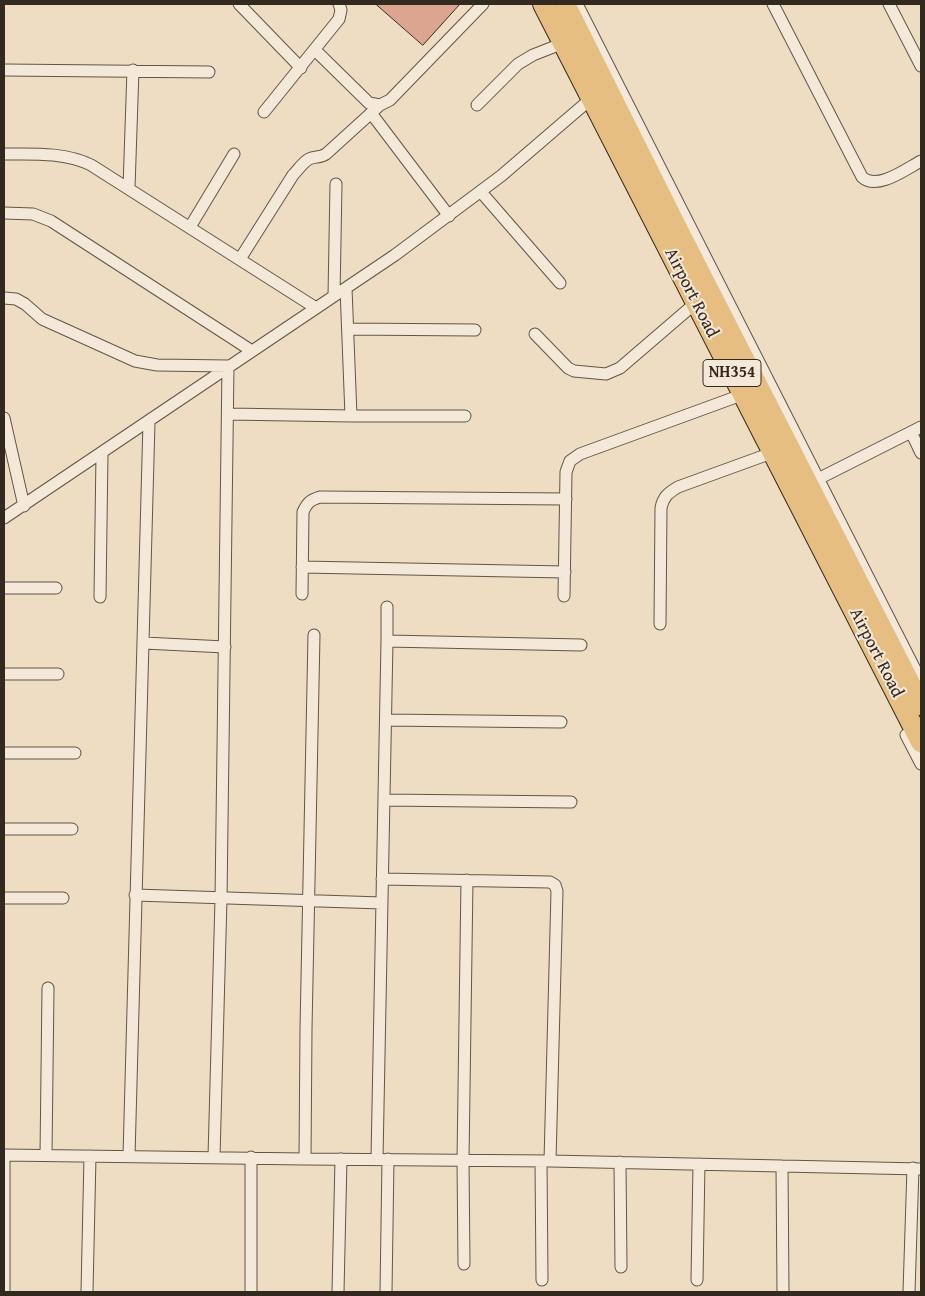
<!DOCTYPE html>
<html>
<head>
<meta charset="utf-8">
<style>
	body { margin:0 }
	#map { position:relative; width:925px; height:1296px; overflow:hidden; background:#eedcc3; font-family:"Gentium Book Plus",serif }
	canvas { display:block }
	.frame { position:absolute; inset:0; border:5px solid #32291f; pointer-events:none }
</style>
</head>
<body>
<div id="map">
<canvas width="925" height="1296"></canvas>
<div class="frame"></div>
</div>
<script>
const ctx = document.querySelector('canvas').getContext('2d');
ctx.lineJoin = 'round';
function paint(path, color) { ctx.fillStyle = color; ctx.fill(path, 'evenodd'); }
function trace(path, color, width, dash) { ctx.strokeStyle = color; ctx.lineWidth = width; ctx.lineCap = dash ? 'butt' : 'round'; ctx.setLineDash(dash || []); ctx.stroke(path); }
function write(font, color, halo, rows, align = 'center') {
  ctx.font = font + ' "Gentium Book Plus",serif'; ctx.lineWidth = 4; ctx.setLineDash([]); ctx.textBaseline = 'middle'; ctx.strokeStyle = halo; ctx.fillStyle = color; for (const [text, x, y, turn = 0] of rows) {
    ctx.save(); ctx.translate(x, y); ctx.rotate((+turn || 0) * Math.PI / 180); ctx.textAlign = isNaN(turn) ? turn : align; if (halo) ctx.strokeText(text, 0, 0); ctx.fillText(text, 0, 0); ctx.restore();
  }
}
const building = new Path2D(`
	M376,4H460L423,45Z`);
const street = new Path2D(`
	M239,4L301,68
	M577,4L921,681
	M773,4L862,177C877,191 906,169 921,161
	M889,4L921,66
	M315,50L369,103L380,105L390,100L483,4
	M4,70L209,72
	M477,105L518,64L533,55L556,46
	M264,112L339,19L341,10L339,4
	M371,113L449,216
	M4,154C33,154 64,152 91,165L316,308
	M129,188L133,70
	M481,192L560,283
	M4,213L33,214L51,221L252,351
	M190,227L234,154
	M240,259L293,175C298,170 303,162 309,159C315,156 320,158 326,154L380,105
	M346,288L351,416H465
	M334,296L336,184
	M4,298L16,299L25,304L42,319L135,361L157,365L228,366L221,899L214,1157
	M348,329L475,330
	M535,334L568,368L574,371L606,374L620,368L691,307
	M228,414L351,416
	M4,418L24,506
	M911,432L921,453
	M818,479L921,427
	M4,518L395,255L501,176L586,103
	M302,567L565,572
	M4,588H56
	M302,594L303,512C307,503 310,500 320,497L566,499
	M564,596L566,472L570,461L580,454L736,397
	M100,597L102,453
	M660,624L661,508C663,497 668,493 678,487L766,455
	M387,641V607
	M144,643L225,647
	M4,674H58
	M386,720L561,722
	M906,735L921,764
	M4,753H75
	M384,800L571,802
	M4,829H72
	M382,879L550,882L555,885L557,891L550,1161
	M135,895L382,903
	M4,898H63
	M4,1155L305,1159L550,1161L921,1169
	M4,1155V1292
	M46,1155L48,988
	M129,1156L149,422
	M305,1159L306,1029L314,635
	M377,1159L387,641L581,645
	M541,1161L542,1280
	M620,1162L621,1267
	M782,1166L783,1292
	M464,1264L463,1160L467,880
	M697,1280L699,1164
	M87,1292L90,1156
	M251,1292V1157
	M338,1292L341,1159
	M386,1292L388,1159
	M909,1292L913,1168`);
const highway = new Path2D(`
	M543,4L921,742
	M565,4L678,230L921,705`);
const shields = [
	[732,373,58]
];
const shieldNames = [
	["NH354",732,373]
];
const streetNames = [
	["Airport Road",691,293,63],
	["Airport Road",876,653,63]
];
paint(building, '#dba58f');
trace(building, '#32291f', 1);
trace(street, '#615648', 13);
trace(highway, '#32291f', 22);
trace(street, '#f4e8d8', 11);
trace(highway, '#e7be82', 20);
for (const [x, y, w] of shields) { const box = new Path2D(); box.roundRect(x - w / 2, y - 13.5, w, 27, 4); ctx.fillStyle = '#f4e8d8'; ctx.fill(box); trace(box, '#32291f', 1); }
write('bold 16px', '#32291f', null, shieldNames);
write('18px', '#32291f', '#f4e8d8', streetNames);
</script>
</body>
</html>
